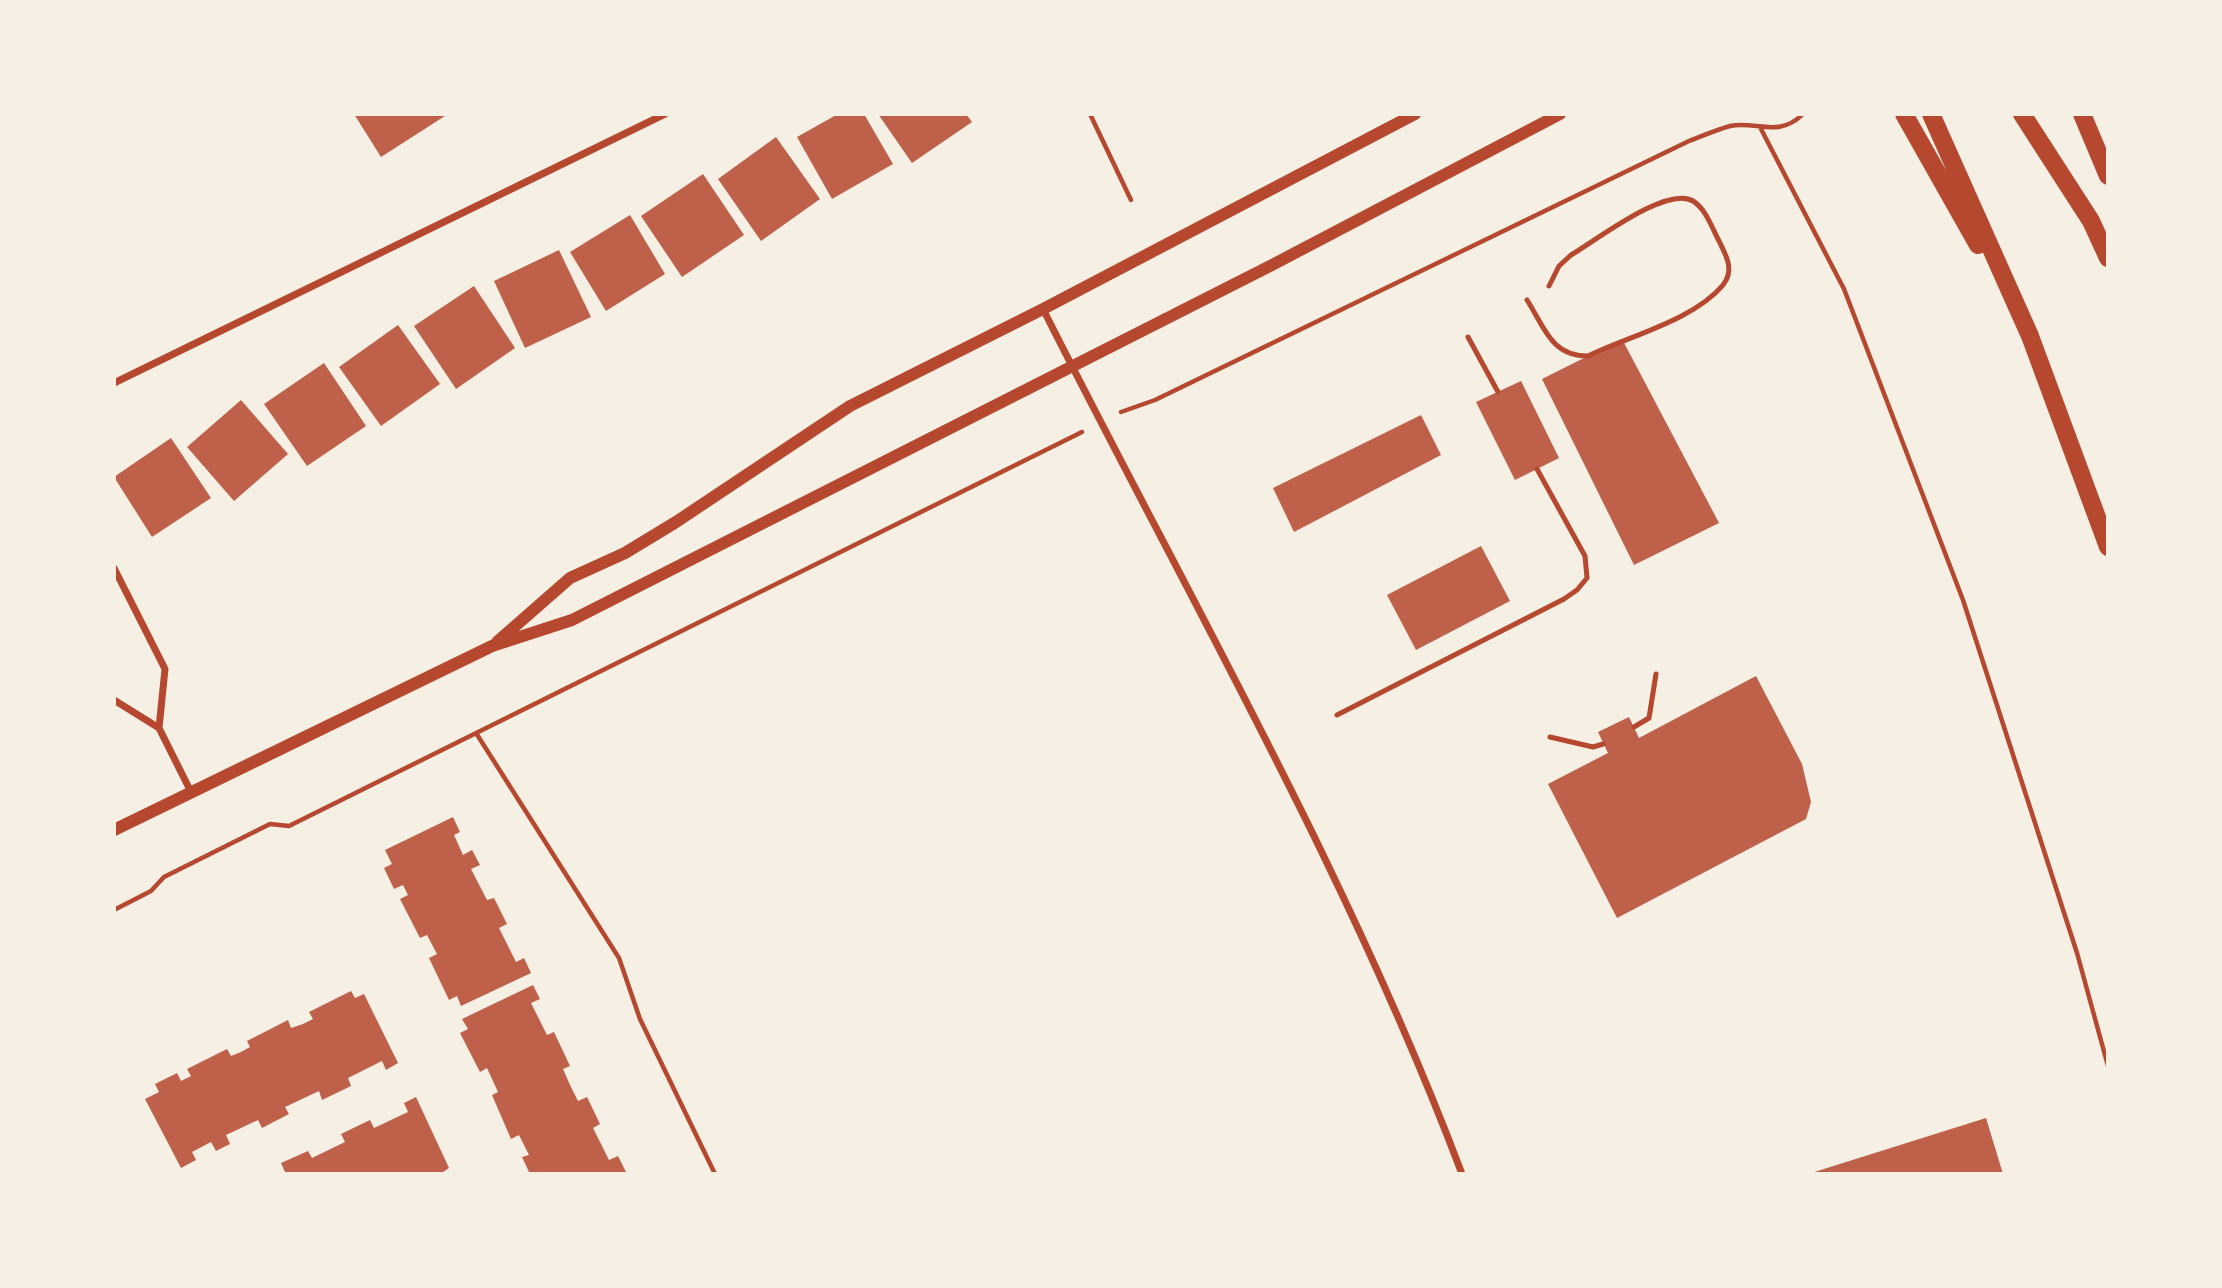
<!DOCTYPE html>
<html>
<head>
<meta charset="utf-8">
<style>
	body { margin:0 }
	#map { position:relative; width:2222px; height:1288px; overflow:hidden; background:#f6efe4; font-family:"Nunito Sans",sans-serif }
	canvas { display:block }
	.frame { position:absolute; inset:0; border:116px solid #f6efe4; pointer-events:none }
</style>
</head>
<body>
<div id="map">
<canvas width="2222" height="1288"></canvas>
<div class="frame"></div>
</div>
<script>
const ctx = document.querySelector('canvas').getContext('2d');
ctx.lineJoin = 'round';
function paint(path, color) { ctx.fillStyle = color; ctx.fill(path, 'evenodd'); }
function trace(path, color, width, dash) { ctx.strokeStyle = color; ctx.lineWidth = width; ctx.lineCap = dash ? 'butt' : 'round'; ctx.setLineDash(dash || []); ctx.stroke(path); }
const building = new Path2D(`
	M354,114H448L381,157Z
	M838,114H864L893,164L832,199L797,137Z
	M878,114H966L972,122L912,163Z
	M776,137L820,199L761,241L718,179Z
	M703,174L744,235L682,277L641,216Z
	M630,215L665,274L606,311L570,252Z
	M559,250L591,317L525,348L494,281Z
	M474,286L515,348L456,389L414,326Z
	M398,325L440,384L381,426L339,367Z
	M1622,339L1719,523L1634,565L1542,379Z
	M324,363L366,426L307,466L264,404Z
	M1521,381L1559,458L1515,480L1476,402Z
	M241,400L288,454L234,501L187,447Z
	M1421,415L1441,455L1294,532L1273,488Z
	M171,438L211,498L152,537L114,477Z
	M1481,546L1510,601L1416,650L1387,595Z
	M1756,676L1802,764L1811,802L1806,819L1617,918L1548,784L1608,753L1598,732L1629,717L1639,738Z
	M453,817L460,832L454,835L463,855L472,850L480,865L471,869L487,900L494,898L507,924L499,928L516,962L524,958L531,973L461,1006L457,996L449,1000L429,958L437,954L427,935L420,938L400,899L408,895L403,885L394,889L384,868L392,864L385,850Z
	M533,985L540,999L531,1003L547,1035L554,1032L570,1066L563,1069L570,1085L578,1101L587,1097L600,1124L593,1128L609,1160L618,1156L627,1174H530L522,1157L529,1155L519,1135L511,1139L492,1095L498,1092L487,1068L480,1072L460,1033L468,1029L462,1019Z
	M351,991L355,998L364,994L398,1063L386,1070L382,1061L348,1078L351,1086L322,1100L319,1091L285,1107L289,1114L262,1128L258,1120L226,1135L230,1144L216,1151L211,1142L192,1152L196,1160L181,1168L145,1099L159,1092L155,1084L177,1073L181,1081L191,1076L187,1069L227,1049L231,1056L241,1052L250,1047L247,1041L288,1020L291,1028L303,1024L313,1019L309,1012Z
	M416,1097L449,1168L440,1174H280L285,1172L281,1163L308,1151L312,1158L345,1142L341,1134L370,1120L374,1128L408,1112L404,1103Z
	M1986,1118L2003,1174H1808Z`);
const path = new Path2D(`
	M1090,114L1131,200
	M1761,129L1844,289L1963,600L2077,953L2108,1066
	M1121,412L1155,400L1689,141C1702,136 1716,130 1730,126C1755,120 1778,139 1803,114
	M476,733L619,958L640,1019L715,1174
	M114,910L151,891L164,877L270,824L289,826L1082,432`);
const service = new Path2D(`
	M1527,300C1545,328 1551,356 1588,356C1629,336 1694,320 1723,285C1735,270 1726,255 1719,241C1712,228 1706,209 1693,201C1667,185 1595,241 1571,255L1559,266L1549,286
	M1468,337L1498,392
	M1337,715L1564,599L1577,590L1587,578L1585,556L1537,469
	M1634,727L1649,718L1656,674
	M1550,737L1593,747L1603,744`);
const minor = new Path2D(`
	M1043,309C1187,595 1349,874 1462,1174
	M114,383L665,114
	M114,568L165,669L159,728L191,792
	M114,700L159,728`);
const tertiary = new Path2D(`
	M497,642L570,578L625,553L676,522L850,406L1043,309L1415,114
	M114,830L492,646L572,620L1272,265L1560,114`);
const primary = new Path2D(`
	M1904,114L1978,245
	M1931,114L2030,336L2108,547
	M2022,114L2091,221L2108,258
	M2082,114L2108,176`);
paint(building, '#bf614a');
trace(path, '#b5482f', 4.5);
trace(service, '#b5482f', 5);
trace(minor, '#b5482f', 7);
trace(tertiary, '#b5482f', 12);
trace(primary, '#b5482f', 18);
</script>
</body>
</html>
